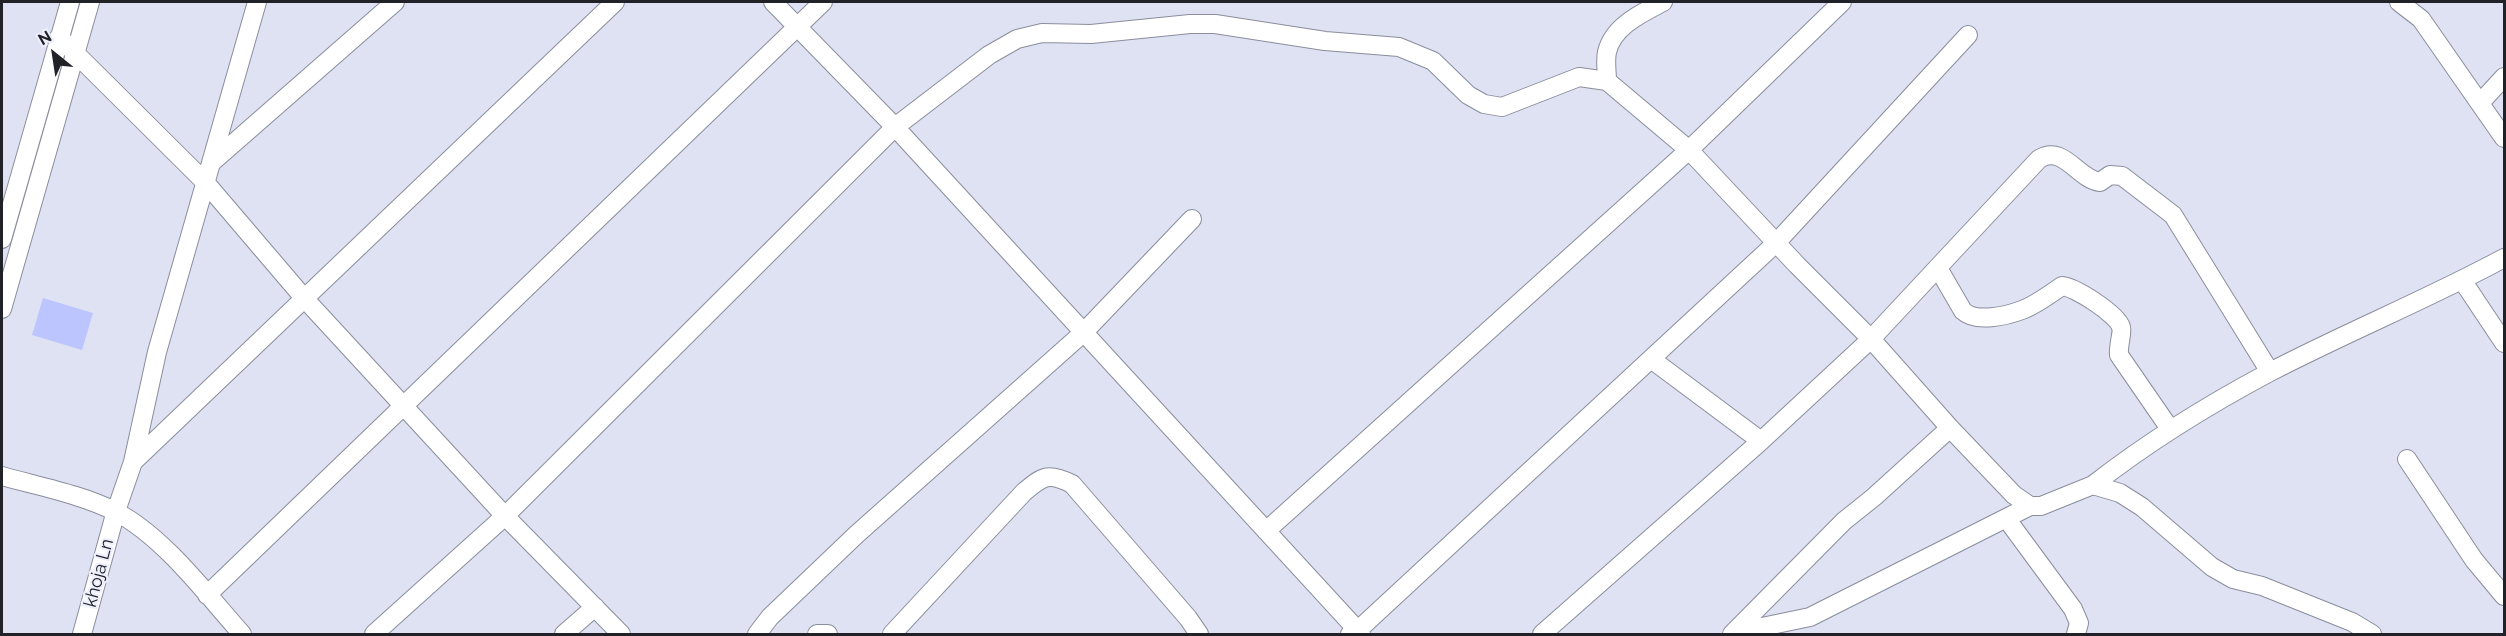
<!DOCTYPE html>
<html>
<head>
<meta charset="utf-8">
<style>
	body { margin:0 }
	#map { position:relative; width:2506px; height:636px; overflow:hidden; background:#dfe2f3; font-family:Raleway,sans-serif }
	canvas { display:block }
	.frame { position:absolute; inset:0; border:3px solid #212228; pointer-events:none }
	.north { position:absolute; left:24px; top:24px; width:60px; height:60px; -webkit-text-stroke:4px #edeffd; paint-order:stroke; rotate:330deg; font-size:16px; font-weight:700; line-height:24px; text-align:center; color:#212228 }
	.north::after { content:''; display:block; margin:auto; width:21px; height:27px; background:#212228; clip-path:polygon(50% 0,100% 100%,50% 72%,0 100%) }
</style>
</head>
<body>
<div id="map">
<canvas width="2506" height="636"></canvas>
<div class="frame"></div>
<div class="north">N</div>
</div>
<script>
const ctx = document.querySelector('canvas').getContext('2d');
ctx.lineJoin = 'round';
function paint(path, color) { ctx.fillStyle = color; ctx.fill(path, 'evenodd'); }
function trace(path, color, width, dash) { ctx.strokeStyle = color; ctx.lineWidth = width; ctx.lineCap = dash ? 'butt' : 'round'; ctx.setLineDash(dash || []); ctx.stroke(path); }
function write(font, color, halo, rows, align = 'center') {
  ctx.font = font + ' Raleway,sans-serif'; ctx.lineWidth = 4.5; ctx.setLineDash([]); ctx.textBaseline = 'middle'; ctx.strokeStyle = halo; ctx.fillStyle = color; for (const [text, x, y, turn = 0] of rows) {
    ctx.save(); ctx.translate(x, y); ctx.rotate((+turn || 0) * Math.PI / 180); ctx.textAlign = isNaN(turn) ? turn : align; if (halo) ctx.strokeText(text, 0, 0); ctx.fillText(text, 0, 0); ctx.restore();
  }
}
const building = new Path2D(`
	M43,298L93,313L82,350L32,335Z`);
const minor = new Path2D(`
	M773,2L895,127L1361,634
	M2399,2L2421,19L2504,138
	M59,37L205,182L304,298L505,516L621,634
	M1607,81C1607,72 1605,61 1607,52C1613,26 1642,13 1663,2
	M2480,103L2504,77
	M211,163L395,2
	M2,239L70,2
	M1938,268L1963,311C1976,323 2006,316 2022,310C2036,305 2050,294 2062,286C2075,287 2117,314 2121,327C2123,332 2118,345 2119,355L2170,429
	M2462,280L2504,343
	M2,309L90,2
	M1651,359L1761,441
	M2407,459L2474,560L2504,596
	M133,462L157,352L257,2
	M2,476C37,486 84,495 116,512C163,536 207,595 242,634
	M2093,485C2148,442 2208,405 2270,372C2347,332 2428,299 2504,258
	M2006,518L2073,609L2079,623L2076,634
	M1266,531L1689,150L1842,2
	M207,595L823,2
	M82,634L116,511L133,462L615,2
	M374,634L505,516L895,127L989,55L1017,39L1042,33L1091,34L1190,24H1215L1325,41L1399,47L1433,61L1468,95L1484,104L1502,107L1579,77L1607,81L1689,150L1797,265L1871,339L1950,428L2014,495L2030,506H2041L2093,485L2120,493L2142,507L2212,567L2233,579L2262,586L2352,622L2372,634
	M564,634L595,607
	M757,634L770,617L857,534L1083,333L1192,219
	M817,634H828
	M892,634L1024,492C1043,476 1048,472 1072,484L1188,618L1199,634
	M1350,634L1357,631L1776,243L1968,35
	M1542,634L1761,441L1871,339L2039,159C2064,144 2077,179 2100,182L2110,175L2122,176L2173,215L2270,372
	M1732,634L1844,521L1874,497L1950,428
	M1743,634L1762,627L1810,617L2030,506`);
const streetNames = [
	["khoja Ln",99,573,-75]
];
paint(building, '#bcc5fd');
trace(minor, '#8a8d9c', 20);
trace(minor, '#fff', 18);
write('18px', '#212228', '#edeffd', streetNames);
</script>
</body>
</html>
